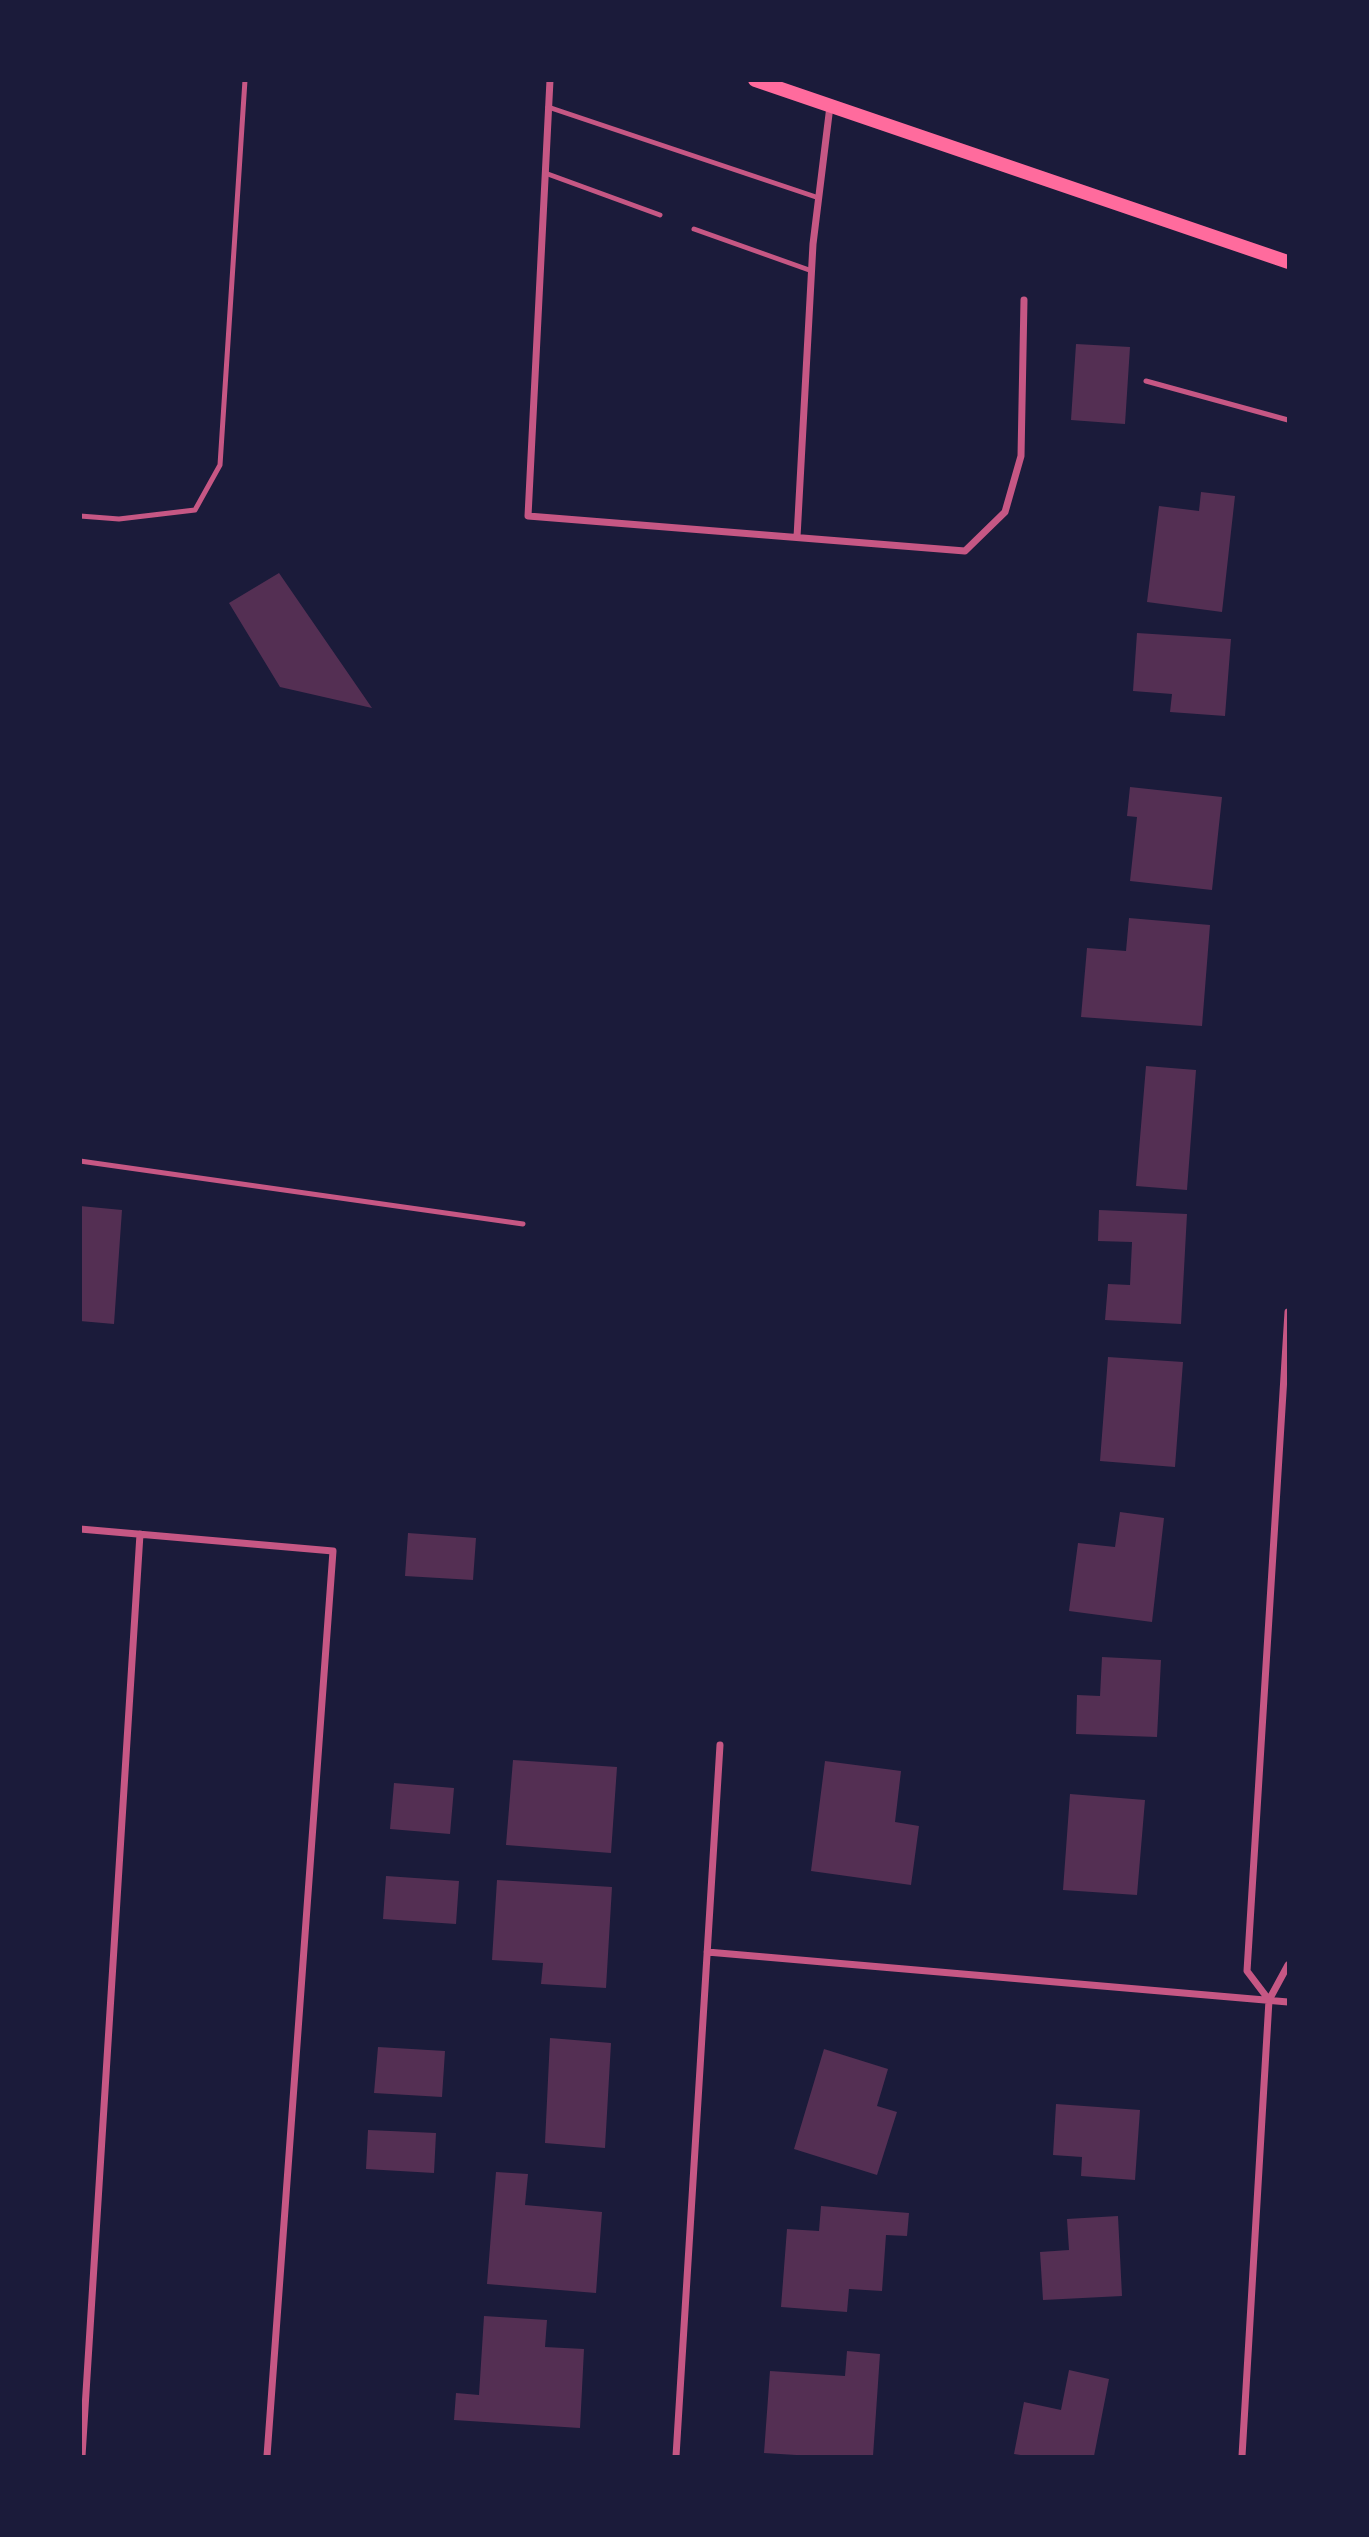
<!DOCTYPE html>
<html>
<head>
<meta charset="utf-8">
<style>
	body { margin:0 }
	#map { position:relative; width:1369px; height:2537px; overflow:hidden; background:#1b1b3a; font-family:"Golos Text",sans-serif }
	canvas { display:block }
	.frame { position:absolute; inset:0; border:82px solid #1b1b3a; pointer-events:none }
</style>
</head>
<body>
<div id="map">
<canvas width="1369" height="2537"></canvas>
<div class="frame"></div>
</div>
<script>
const ctx = document.querySelector('canvas').getContext('2d');
ctx.lineJoin = 'round';
function paint(path, color) { ctx.fillStyle = color; ctx.fill(path, 'evenodd'); }
function trace(path, color, width, dash) { ctx.strokeStyle = color; ctx.lineWidth = width; ctx.lineCap = dash ? 'butt' : 'round'; ctx.setLineDash(dash || []); ctx.stroke(path); }
const building = new Path2D(`
	M1076,344L1130,347L1125,424L1071,420Z
	M1201,492L1235,496L1222,612L1147,602L1159,506L1199,511Z
	M279,573L372,708L280,687L229,603Z
	M1137,633L1231,639L1225,716L1170,712L1172,694L1133,691Z
	M1130,787L1222,797L1212,890L1130,881L1137,817L1127,816Z
	M1129,918L1210,925L1202,1026L1081,1017L1087,948L1126,951Z
	M1146,1066L1196,1070L1187,1190L1136,1186Z
	M80,1206L122,1210L114,1324L80,1321Z
	M1099,1210L1187,1214L1181,1324L1105,1320L1108,1284L1130,1285L1132,1242L1098,1241Z
	M1108,1357L1183,1362L1175,1467L1100,1461Z
	M1120,1512L1164,1518L1152,1622L1069,1611L1078,1543L1115,1547Z
	M408,1533L476,1538L473,1580L405,1576Z
	M1102,1657L1161,1660L1157,1737L1076,1734L1077,1695L1100,1696Z
	M513,1760L617,1767L611,1853L506,1845Z
	M825,1761L901,1771L895,1822L919,1826L911,1885L811,1871Z
	M394,1783L454,1788L450,1834L390,1829Z
	M1070,1794L1145,1800L1137,1895L1063,1890Z
	M386,1876L459,1881L456,1924L383,1919Z
	M497,1880L612,1887L606,1988L541,1984L543,1963L492,1960Z
	M550,2038L611,2043L605,2148L545,2143Z
	M378,2047L445,2051L442,2097L374,2093Z
	M824,2049L888,2069L877,2106L897,2112L877,2175L794,2149Z
	M1056,2104L1140,2110L1135,2180L1081,2176L1082,2157L1053,2155Z
	M368,2130L436,2133L434,2173L366,2169Z
	M496,2172L528,2174L525,2205L602,2212L596,2293L487,2284Z
	M821,2206L909,2213L907,2236L886,2235L882,2291L849,2289L847,2312L781,2307L787,2229L819,2231Z
	M1118,2216L1122,2296L1043,2300L1040,2252L1069,2250L1067,2219Z
	M484,2316L547,2320L545,2347L584,2349L580,2428L454,2420L456,2393L479,2395Z
	M847,2351L880,2354L873,2456H812L764,2453L770,2371L845,2376Z
	M1069,2370L1109,2379L1094,2456H1027L1014,2454L1024,2402L1061,2410Z`);
const service = new Path2D(`
	M548,107L819,198
	M545,173L660,215
	M694,229L812,271
	M1146,381L1288,420
	M80,516L119,519L195,510L220,465L245,80
	M80,1161L523,1224`);
const minor = new Path2D(`
	M550,80L528,516L965,551L1005,512L1021,456L1024,300
	M797,537L813,244L830,106
	M80,1529L333,1551L267,2456
	M707,1952L1288,2002
	M1269,2000L1247,1971L1288,1312
	M82,2456L140,1534
	M676,2456L720,1745
	M1242,2456L1269,2000L1288,1965`);
const secondary = new Path2D(`
	M755,80L1288,262`);
paint(building, '#542f53');
trace(service, '#c65784', 5);
trace(minor, '#c65784', 7);
trace(secondary, '#ff6b9d', 14);
</script>
</body>
</html>
